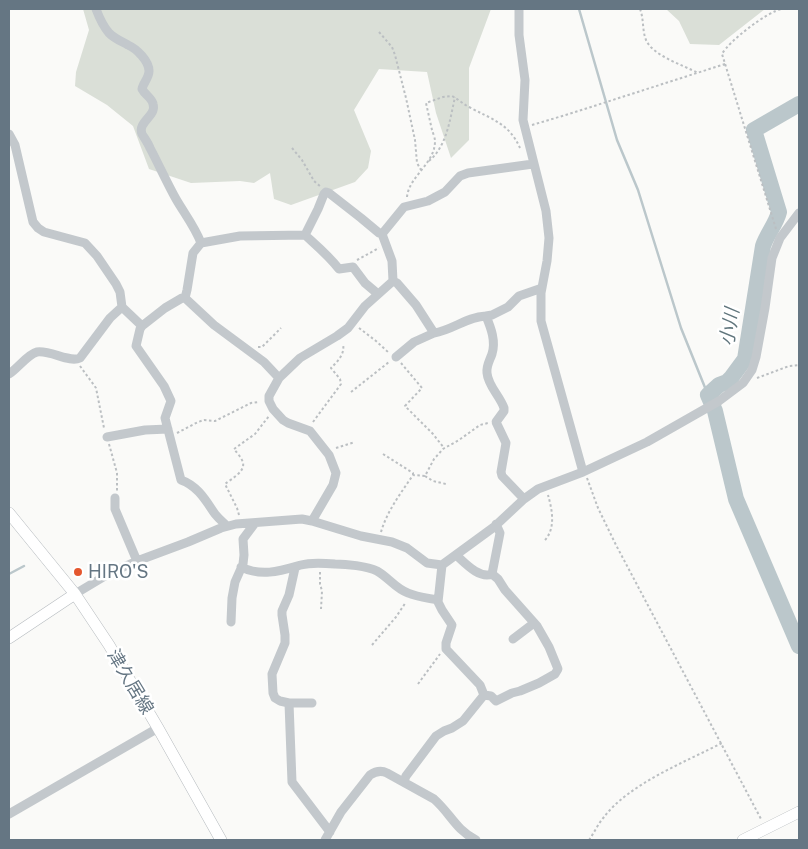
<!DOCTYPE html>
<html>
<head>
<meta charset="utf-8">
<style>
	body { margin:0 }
	#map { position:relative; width:808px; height:849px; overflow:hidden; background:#fafaf8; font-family:"Public Sans",sans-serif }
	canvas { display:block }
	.frame { position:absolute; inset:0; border:10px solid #657683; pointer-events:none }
</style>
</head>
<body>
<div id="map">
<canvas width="808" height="849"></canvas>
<div class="frame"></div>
</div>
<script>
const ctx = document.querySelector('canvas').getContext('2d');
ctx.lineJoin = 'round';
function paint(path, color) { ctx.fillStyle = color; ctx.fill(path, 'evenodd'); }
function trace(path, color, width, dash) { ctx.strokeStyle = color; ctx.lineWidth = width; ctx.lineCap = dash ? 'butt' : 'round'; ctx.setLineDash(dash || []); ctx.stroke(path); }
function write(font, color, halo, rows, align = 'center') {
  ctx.font = font + ' "Public Sans","Noto Sans JP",sans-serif'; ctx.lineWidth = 5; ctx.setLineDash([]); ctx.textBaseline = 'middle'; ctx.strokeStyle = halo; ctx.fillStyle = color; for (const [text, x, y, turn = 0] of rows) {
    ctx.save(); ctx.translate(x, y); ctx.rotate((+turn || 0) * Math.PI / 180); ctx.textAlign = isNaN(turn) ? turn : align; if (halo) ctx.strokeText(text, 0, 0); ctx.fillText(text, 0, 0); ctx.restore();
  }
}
const green = new Path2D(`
	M83,9H491L469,68V140L451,158L436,113L427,72L379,69L354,110L371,151L368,168L355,182L291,205L274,199L270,173L254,183L240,181L191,183L149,169L133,126L107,105L75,86L76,72L89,30Z
	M666,9H765L719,45L690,44L679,21Z`);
const stream = new Path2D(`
	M579,9L617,140L638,190L681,328L708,395
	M9,574L24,566`);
const river = new Path2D(`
	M799,104L754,130L779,212C776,224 767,234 763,246L745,359L731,378L727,382L719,385L708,395L715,411L736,499L799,646`);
const path = new Path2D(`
	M640,9C644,19 642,30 646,40C653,56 683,65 698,73
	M794,9H799
	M379,32L392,47L395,55L406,98L415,140L417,163L421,170
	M532,125L569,114L725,64
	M292,148L302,160L314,181L321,187
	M429,161C447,146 450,119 455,97
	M407,197C409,176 435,164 435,141C435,138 433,133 432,130C430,121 428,112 426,103L443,97L452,96C458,99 463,104 469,107C491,119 509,123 520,148
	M776,229L722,54C729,41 768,11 782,9
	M357,260L379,248
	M359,328L376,341L388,352
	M258,347H262L281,328
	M401,363L422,388L405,406L433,434L444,448
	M80,366L96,388L104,428
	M757,378L789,366L799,365
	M351,392L389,362
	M313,422L341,384L340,379L331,368C338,361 345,354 343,344
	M177,433L198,422L204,420L215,421L251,403L259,402
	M109,444L117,473V491
	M336,448L355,442
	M383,454L413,473V475
	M425,476L433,481L446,484
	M587,478L598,508L616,545L761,819
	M239,515L237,508L225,484C231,479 245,472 243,463C242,458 237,453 234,449L255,434L269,416
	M381,532C387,511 401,493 413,475L425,476L434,459L443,449L459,440L480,425L488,423
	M545,540C556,528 552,509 548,495
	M320,572V584L322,591L321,609
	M372,645L396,617L406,602
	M418,684L440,654
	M589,840C594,833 598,824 604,817C629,784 685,762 722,743`);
const minor = new Path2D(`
	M96,9C99,17 103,26 109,33C115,39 121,41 128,45C137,49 149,61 149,71C149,78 143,83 142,89C145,95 152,98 153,104C157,116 137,122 142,134C145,139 148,143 150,148C159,165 167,183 176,199C184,213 195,227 201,243L193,253L187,290L185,298
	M519,9V35L525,80L523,120L546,211L549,238L547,261L541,293V321L583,472
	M9,134L15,145L33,222L38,228L44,232L85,243L97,256L116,284L120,292L122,307L142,326L165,308L182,298H185
	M382,234L392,261L393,281
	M305,235C317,246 329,256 339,269L353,267L365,283L378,294
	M201,243L240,236L305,235L318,209L324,194L326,192L329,193L361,218L379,233L382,234L404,207L428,201L445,192L460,176L468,173L533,164
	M185,298L214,325L264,362L279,378
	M486,316L492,315L508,307L519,296L542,288
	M142,326L140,329L136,346L164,386L171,401L165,418L181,480C198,486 206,501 215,514C219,519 223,522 227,526
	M396,357L414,342L434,333
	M9,374C17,369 28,354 37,352C51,350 69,363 80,358L110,318L122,307
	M107,437L145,430L168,429
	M115,498V509L137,561
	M312,521L333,485L336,473L329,455L310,431L288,423L283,420L273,409L269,401V396L279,378L300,358L337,336L348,328L365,306L393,281L397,283L416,305L434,333C453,330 466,317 486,316C491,328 496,341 492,354C490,360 486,366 487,373C488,386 500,396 504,408V411L496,422L506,443L501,472L502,476L524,499
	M456,555C465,563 479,579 492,574
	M241,567C262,577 280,571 301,565C311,562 324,563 335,564C346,564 367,566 377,571C388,577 396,589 408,593C417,597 428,598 438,600
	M295,568L289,595L282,611V615L285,635V643L272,674L273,693L275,698L280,701L289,703H312
	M75,594L110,573L137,561L188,542L221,528L236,524L302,519L312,521L361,536L392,542L407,548L427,563L442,565L494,527L524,499L538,489L583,472L647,442L719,401L743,383L752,370L756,357L765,308L772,258L780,238L799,213
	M231,622L232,598L235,582L243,564L244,555L243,539L255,523
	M513,639L534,623
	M484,695L491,696L496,701L512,693L520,691L539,683L555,674L558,669L549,647L537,626L505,590L498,579L492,574L500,533L496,524
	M289,703L292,782L330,832
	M404,781L406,776L436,736L444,731L452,728L463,721L484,695L480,685L446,649V643L452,625L442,610L438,602L442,565
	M9,814L158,728
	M325,840L341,812L370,775C376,771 381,770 387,773L434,799C451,814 455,829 476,840`);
const major = new Path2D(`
	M9,513L75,594L109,645L158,728L221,840
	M9,638L75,594
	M743,840L799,812`);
const markers = [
	[78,572,5,"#e4572e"]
];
const poiNames = [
	["HIRO'S",88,572]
];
const streetNames = [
	["津久居線",130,682,59]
];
const waterNames = [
	["小川",730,327,-81]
];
paint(green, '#dadfd7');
trace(stream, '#bbc7cb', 2.5);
trace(river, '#bbc7cb', 16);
trace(major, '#b5babe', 12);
trace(path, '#bbbfc2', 2, [2.5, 2.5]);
trace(minor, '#c3c8cc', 9);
trace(major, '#fff', 11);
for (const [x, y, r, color] of markers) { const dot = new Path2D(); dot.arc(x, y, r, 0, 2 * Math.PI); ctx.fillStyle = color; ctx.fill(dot); trace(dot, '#fff', 2); }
write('18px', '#657683', '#fff', poiNames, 'left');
write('18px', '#657683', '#fff', streetNames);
write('italic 19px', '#60757c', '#fff', waterNames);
</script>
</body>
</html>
